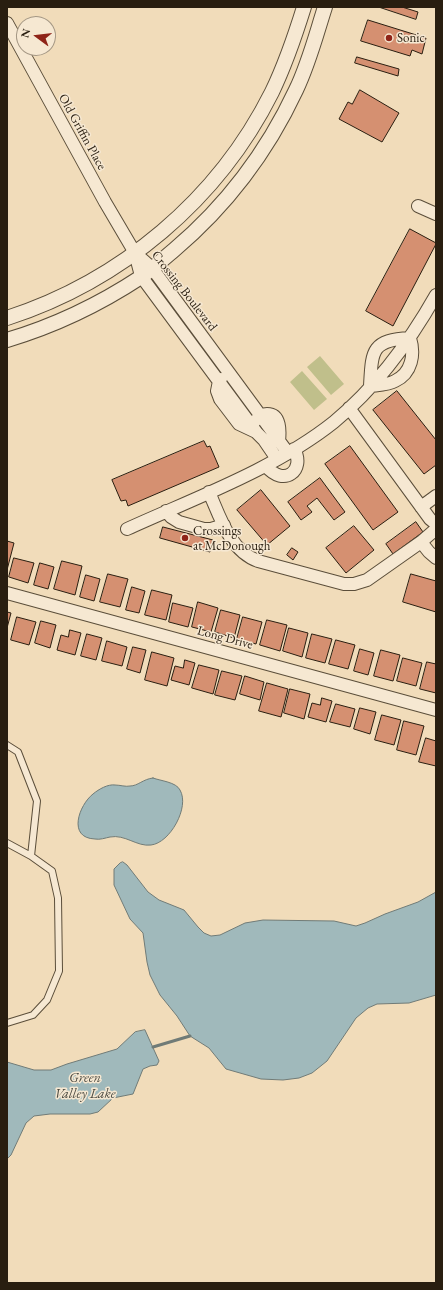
<!DOCTYPE html>
<html>
<head>
<meta charset="utf-8">
<style>
	body { margin:0 }
	#map { position:relative; width:443px; height:1290px; overflow:hidden; background:#f1dcba; font-family:"EB Garamond",serif }
	canvas { display:block }
	.frame { position:absolute; inset:0; border:8px solid #291e10; pointer-events:none }
	.north { position:absolute; left:16px; top:16px; width:40px; height:40px; box-sizing:border-box; background:#f6e8d2; border:1px solid #a49784; border-radius:50%; rotate:285deg; font-size:11px; font-weight:700; line-height:16px; text-align:center; color:#291e10 }
	.north::after { content:''; display:block; margin:auto; width:14px; height:18px; background:#8f2418; clip-path:polygon(50% 0,100% 100%,50% 72%,0 100%) }
</style>
</head>
<body>
<div id="map">
<canvas width="443" height="1290"></canvas>
<div class="frame"></div>
<div class="north">N</div>
</div>
<script>
const ctx = document.querySelector('canvas').getContext('2d');
ctx.lineJoin = 'round';
function paint(path, color) { ctx.fillStyle = color; ctx.fill(path, 'evenodd'); }
function trace(path, color, width, dash) { ctx.strokeStyle = color; ctx.lineWidth = width; ctx.lineCap = dash ? 'butt' : 'round'; ctx.setLineDash(dash || []); ctx.stroke(path); }
function write(font, color, halo, rows, align = 'center') {
  ctx.font = font + ' "EB Garamond",serif'; ctx.lineWidth = 3; ctx.setLineDash([]); ctx.textBaseline = 'middle'; ctx.strokeStyle = halo; ctx.fillStyle = color; for (const [text, x, y, turn = 0] of rows) {
    ctx.save(); ctx.translate(x, y); ctx.rotate((+turn || 0) * Math.PI / 180); ctx.textAlign = isNaN(turn) ? turn : align; if (halo) ctx.strokeText(text, 0, 0); ctx.fillText(text, 0, 0); ctx.restore();
  }
}
const green = new Path2D(`
	M320,356L344,384L331,395L307,367Z
	M302,371L327,399L314,410L290,382Z`);
const water = new Path2D(`
	M153,778C161,781 176,782 180,790C190,807 170,843 151,845C137,847 125,834 110,837C105,838 100,840 95,839C67,838 79,805 93,794C99,789 108,784 115,785C120,785 126,787 130,786C138,786 143,779 153,778Z
	M123,862L127,865L148,892L159,900L184,910L198,927L204,933L211,936L220,935L245,923L263,920L334,921L356,926L365,923L385,914L418,902L436,892V995L409,1003L377,1004L368,1008L356,1018L327,1061L312,1073L299,1078L283,1080L261,1079L226,1069L209,1048L190,1036L177,1016L160,995L150,975L147,962L143,933L130,919L114,885V869L120,863Z
	M145,1030L159,1061L157,1065L150,1066L143,1069L133,1094L113,1098L98,1112L90,1114H50L34,1116L26,1123L11,1155L7,1159V1062L34,1070H51L67,1064L117,1049L135,1032Z`);
const stream = new Path2D(`
	M153,1047L190,1036`);
const building = new Path2D(`
	M379,7H402L418,12L416,19Z
	M368,20L426,38L422,54L412,50L410,56L361,41Z
	M357,57L399,69L398,76L355,63Z
	M360,90L399,113L382,142L339,119L348,102L352,104Z
	M410,229L436,243V244L393,326L366,311Z
	M397,391L436,440V465L424,474L373,410Z
	M204,441L207,447L210,446L219,467L128,506L126,500L121,501L112,480Z
	M350,446L398,512L373,530L325,464Z
	M320,478L345,512L334,520L317,498L307,506L312,512L301,520L288,502Z
	M261,490L290,526L267,545L237,510Z
	M416,522L423,532L393,554L386,544Z
	M354,526L374,550L346,573L326,548Z
	M163,527L213,540L210,552L160,538Z
	M7,541L14,543L7,570Z
	M292,548L298,552L293,560L287,555Z
	M14,558L34,563L28,583L9,577Z
	M62,561L82,566L75,595L54,589Z
	M40,563L54,567L48,589L34,585Z
	M108,574L128,579L120,607L100,602Z
	M411,574L436,581V612L403,602Z
	M86,575L100,579L94,601L80,597Z
	M132,587L145,591L139,613L126,610Z
	M152,590L172,595L166,620L145,615Z
	M198,602L218,608L211,632L192,627Z
	M173,603L193,608L188,627L169,622Z
	M221,610L240,615L234,638L215,632Z
	M7,612L11,613L7,628Z
	M17,617L36,622L29,645L11,640Z
	M243,617L262,622L256,644L237,639Z
	M267,620L287,625L280,651L260,645Z
	M41,621L56,625L50,648L35,643Z
	M289,628L308,633L302,657L283,651Z
	M70,630L81,633L75,655L57,650L61,635L68,637Z
	M87,634L102,638L96,660L81,656Z
	M312,634L332,639L325,663L306,658Z
	M336,640L355,645L348,669L329,664Z
	M107,641L127,647L122,666L102,661Z
	M133,647L146,650L140,673L127,669Z
	M360,649L374,653L368,675L354,671Z
	M381,650L400,655L393,681L374,676Z
	M152,652L174,658L167,686L145,680Z
	M403,658L422,663L416,686L397,681Z
	M185,660L195,663L189,685L171,680L175,666L183,668Z
	M427,662L436,664V693L420,689Z
	M199,665L219,670L213,694L192,688Z
	M222,671L242,676L235,700L215,695Z
	M245,676L264,682L260,700L240,694Z
	M267,683L288,689L281,717L259,711Z
	M290,689L310,694L304,719L284,713Z
	M322,698L332,701L326,722L308,717L312,703L320,705Z
	M336,704L355,709L350,727L330,722Z
	M360,708L376,712L370,734L354,729Z
	M382,715L401,720L394,745L375,740Z
	M404,721L424,726L416,755L397,750Z
	M426,738L436,741V766L419,762Z`);
const service = new Path2D(`
	M7,745L18,752L37,801L31,856L52,871L58,898L59,971L47,1000L33,1015L7,1023
	M7,843L31,856`);
const minor = new Path2D(`
	M7,23L105,202L135,253L152,268L288,453
	M418,206L436,214
	M135,253L141,276L257,433L264,440L277,459
	M410,338C415,354 412,373 395,381C388,385 378,385 370,386C372,351 371,340 410,338Z
	M221,379L219,381L217,391L220,399L239,424L256,432
	M349,408L430,519L436,524
	M255,421C258,418 263,414 267,414C281,414 280,432 279,441
	M266,466C284,488 306,470 294,449
	M209,492C220,517 230,551 258,561L344,584H354L367,580L421,542L436,529
	M421,507L436,496
	M166,511L171,517L179,522L204,529H211L224,525
	M127,529C195,498 275,469 334,422C375,388 410,341 436,295
	M421,542L429,552L436,558
	M7,593L436,710`);
const tertiary = new Path2D(`
	M7,318C121,281 218,200 272,92C285,65 295,36 304,7
	M7,340C54,326 100,304 141,277C153,269 163,259 174,250C226,206 267,152 296,90C309,63 316,35 325,7`);
const markers = [
	[389,38,4,"#8f2418"],
	[185,538,4,"#8f2418"]
];
const poiNames = [
	["Sonic",397,38],
	["Crossings",193,531],
	["at McDonough",193,546]
];
const streetNames = [
	["Old Griffin Place",82,132,61],
	["Crossing Boulevard",184,291,52],
	["Long Drive",225,638,15]
];
const waterNames = [
	["Green",85,1078],
	["Valley Lake",85,1094]
];
paint(green, '#c0bf8b');
paint(water, '#a0b9bb');
trace(water, '#707b77', 1);
trace(stream, '#707b77', 3);
paint(building, '#d59071');
trace(building, '#291e10', 1);
trace(service, '#5b4e3a', 8);
trace(minor, '#5b4e3a', 14);
trace(tertiary, '#5b4e3a', 16);
trace(service, '#f6e8d2', 6);
trace(minor, '#f6e8d2', 12);
trace(tertiary, '#f6e8d2', 14);
for (const [x, y, r, color] of markers) { const dot = new Path2D(); dot.arc(x, y, r, 0, 2 * Math.PI); ctx.fillStyle = color; ctx.fill(dot); trace(dot, '#f6e8d2', 1.5); }
write('13px', '#291e10', '#f6e8d2', poiNames, 'left');
write('13px', '#291e10', '#f6e8d2', streetNames);
write('italic 14px', '#4d4c43', '#f6e8d2', waterNames);
</script>
</body>
</html>
